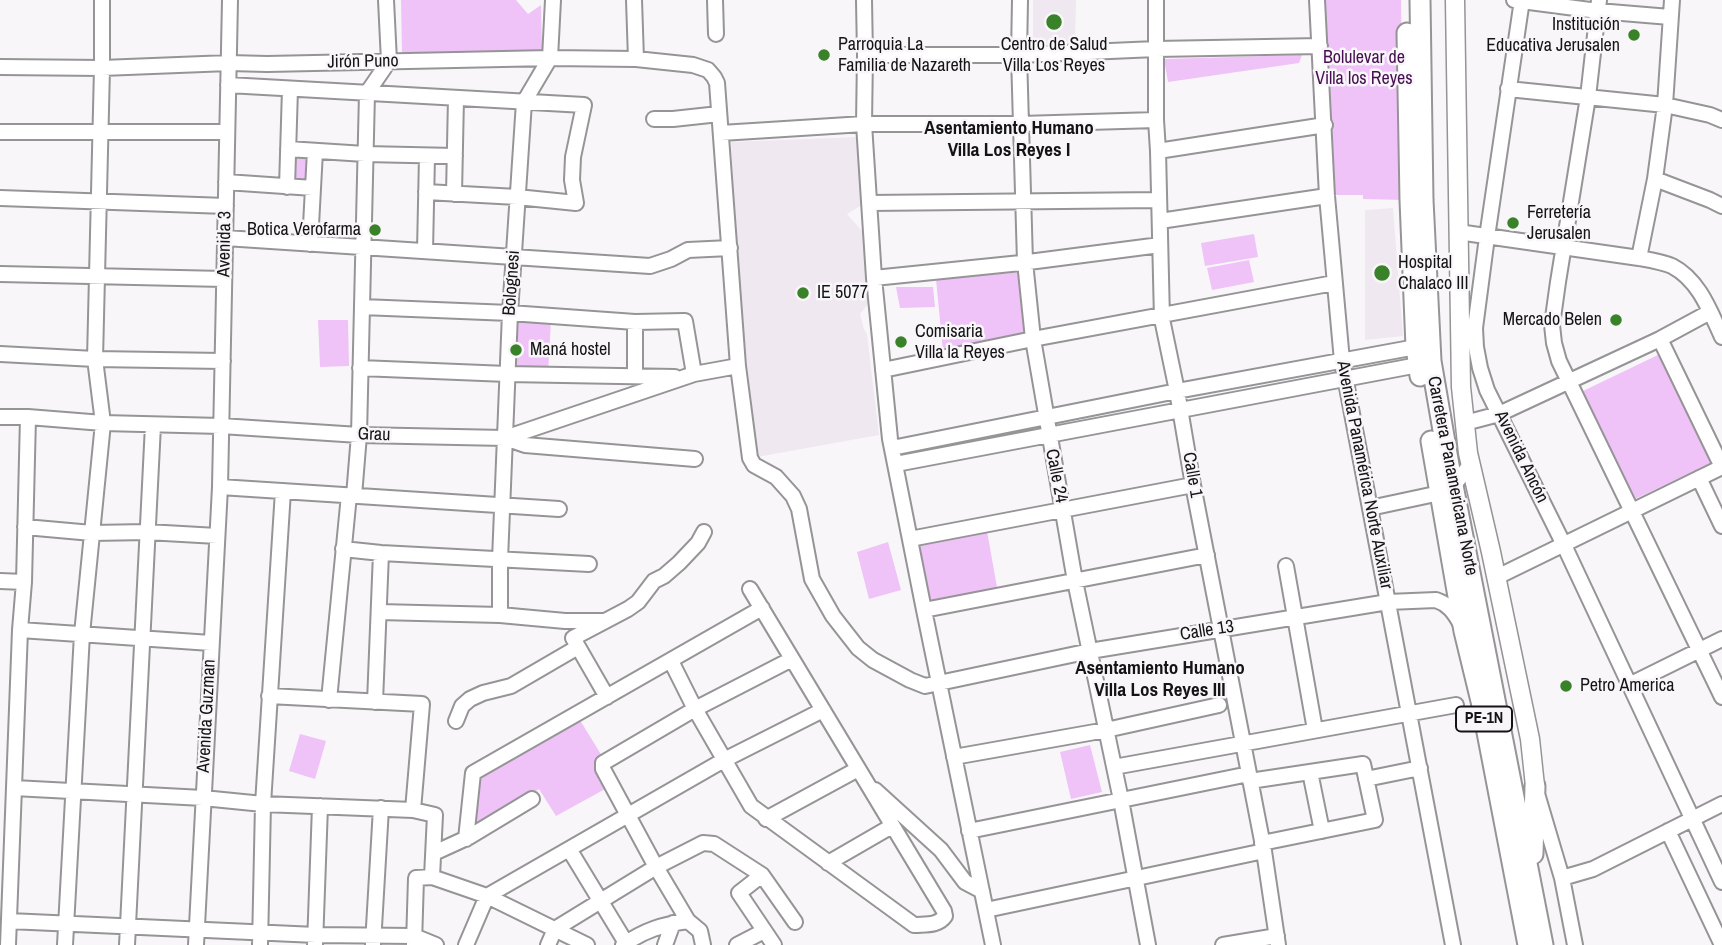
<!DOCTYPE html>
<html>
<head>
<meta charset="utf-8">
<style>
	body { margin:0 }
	canvas { display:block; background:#f8f6f9 }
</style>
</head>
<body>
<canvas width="1722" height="945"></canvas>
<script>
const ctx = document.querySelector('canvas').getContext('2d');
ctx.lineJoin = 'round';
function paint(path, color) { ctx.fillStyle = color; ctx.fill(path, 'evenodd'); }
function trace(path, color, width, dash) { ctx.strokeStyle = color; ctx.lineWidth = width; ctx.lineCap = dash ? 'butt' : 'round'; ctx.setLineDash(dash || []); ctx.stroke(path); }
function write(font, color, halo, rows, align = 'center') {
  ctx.font = font + ' "Archivo Narrow",sans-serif'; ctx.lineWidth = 5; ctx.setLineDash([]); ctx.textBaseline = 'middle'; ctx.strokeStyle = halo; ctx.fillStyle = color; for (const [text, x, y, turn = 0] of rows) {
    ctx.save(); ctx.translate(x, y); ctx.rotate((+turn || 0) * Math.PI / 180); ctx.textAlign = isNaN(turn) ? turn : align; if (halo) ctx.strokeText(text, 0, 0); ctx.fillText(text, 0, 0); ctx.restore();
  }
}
const built = new Path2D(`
	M1033,0H1076L1075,43L1033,44Z
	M857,137L862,205L847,214L863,232L868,304L860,314L864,329L867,334L879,435L757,457L738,281L731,142Z
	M1393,208L1403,336L1365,340V210Z`);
const green = new Path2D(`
	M401,0H516L528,14L541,5L542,50L402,53Z
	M1324,0H1401L1404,200L1363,199V195H1333Z
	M1302,55L1299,63L1168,82L1164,59Z
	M292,154L312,155L311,187L291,186Z
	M1254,234L1258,257L1205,266L1201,243Z
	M1249,260L1254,282L1212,290L1207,268Z
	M1024,272L1028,336L943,352L936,279Z
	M896,287H933L935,307L900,308Z
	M517,318L551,321L548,372L517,369Z
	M318,320H348L349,366L320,367Z
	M1662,353L1713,462L1635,499L1630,495L1581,392Z
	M987,531L998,593L928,606L918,546Z
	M888,542L901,590L869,599L857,552Z
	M578,717L602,756L596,761L597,771L607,788L556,816L539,789L478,827L472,829L476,777Z
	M300,734L326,741L315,779L289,771Z
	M1090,745L1102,792L1071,799L1060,752Z`);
const minor = new Path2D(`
	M634,0L636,59
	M715,0L716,34
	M864,0L865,55L864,124L874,278L890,439L924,610L993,945
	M1020,0L1019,55L1025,262L1033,339L1075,581L1121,800L1148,945
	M1156,0V120L1158,151L1162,319L1177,391L1193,485L1264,851L1278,945
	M1317,0L1327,196L1342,361L1453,945
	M1514,0L1598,11L1670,17
	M1522,0L1487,237L1475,328L1476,347L1480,368L1487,390L1563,543L1722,882
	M1599,0L1588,97L1558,282L1552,325L1554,343L1559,361L1722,697
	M865,55H1019L1156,49L1320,46
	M0,67L102,68L229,63L267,64L550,58L636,59L693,65L708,70L714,77L717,83L738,366L750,458L754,465L776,477L793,496L799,509L812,579L833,616L858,648L873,660L910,680L925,686L939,683L1090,651L1388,602L1436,600C1448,604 1454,612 1460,623
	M228,85L584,105L573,157L572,180L576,203L517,197L426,192
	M1508,89L1665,105L1710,115L1722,120
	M654,119H673L719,114
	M0,132H227
	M721,133L864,124H1021L1156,120
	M288,149L365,154L455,156
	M1158,151L1325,125
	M1655,179L1710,200L1722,206
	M226,182L313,188
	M287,187L290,89
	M454,194L456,98
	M0,198L226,206
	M869,203L1159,200
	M1160,221L1327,196
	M1458,232L1639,258C1650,260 1662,262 1672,266C1699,280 1710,311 1722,337
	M225,238L650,266L671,259L688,250L730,248
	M310,244L315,151
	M425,251L427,156
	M1639,258L1655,179L1665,105L1672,0
	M0,274L224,279
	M874,278L1021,263L1160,245
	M362,307L510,313L635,322L685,321L694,374
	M635,322V376
	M1660,339L1722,467
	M0,354L95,359L223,361
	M360,368L507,374L675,377
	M883,370L1033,339L1334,283
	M0,417H28L103,423L221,426L359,435L505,438L694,374L738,366
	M1465,423L1499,414L1660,339L1710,312
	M505,438L525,445L695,459
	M892,448L1177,391L1416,347
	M896,464L1418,365
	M1699,478L1722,526
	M220,487L559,509
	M354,496L359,435L367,93L389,61L386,0
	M1370,508L1440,493L1453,486L1471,464
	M25,527L92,533L147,532L217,536
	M910,539L1193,485
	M343,549L381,553L589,564
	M1286,566L1315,730
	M1497,577L1722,467
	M0,581L24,582
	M924,610L1207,555
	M379,612L500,615L565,621H602
	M500,615V560L510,313L524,102L550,58L553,0
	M20,630L211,643
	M671,661L695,709L751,806L914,925C926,924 938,926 945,916L944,911L750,589
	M1629,685L1722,639
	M269,696L422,704L413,810
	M607,697L573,638L628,609L638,602L654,581L664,576L679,563L698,543L704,532
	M329,700L349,495
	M375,702L381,553
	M456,721L462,706L470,699L483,693L511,686L578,647
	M954,757L1106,730L1219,705
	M1114,767L1456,705
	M1310,772L1322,831
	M1366,779L1420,768
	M1250,781L1363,764L1375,820L1262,843
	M14,788L203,798L263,804L413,810L435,815L432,877
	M875,790L941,850L965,882L982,891
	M1538,797L1562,878L1575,945
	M766,819L858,769
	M969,831L1249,774
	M1668,831L1722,945
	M466,839L473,773L762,608
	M569,849L626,943
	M434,853L469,837L532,799
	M828,863L892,826
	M762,875L739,893L774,945
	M1562,878L1593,869L1722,804
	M986,910L1264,851
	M9,921L316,935L414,936L436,945
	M373,944L381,808
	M414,944L416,878L432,877L487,896L587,945
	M8,945L20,630L24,582L28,417
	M65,945L82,634L103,423L95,359L102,68V0
	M127,945L153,425
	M196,945L220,487L230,0
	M260,945L263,804L283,491
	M315,945L320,806
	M466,945L487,896L724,760L823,710
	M548,945L555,929L656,867L703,843L714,844L762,875L795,922
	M623,945C645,930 661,925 688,921
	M665,945L673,923
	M703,945L700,931L688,921L656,867L603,769V763L695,709L792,659
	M737,945L764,931
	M1223,945L1277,936`);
const major = new Path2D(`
	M1455,0L1461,387L1468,453L1491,552L1530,739L1535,786`);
const highway = new Path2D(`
	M1420,0L1423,200L1431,361L1449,465L1543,945
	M1407,33L1410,200L1416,347L1420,376
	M1431,441L1464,631L1481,701L1528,945
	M1533,854L1535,786`);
const markers = [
	[1054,22,9,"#398229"],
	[1634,35,7,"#398229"],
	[824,55,7,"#398229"],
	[1513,223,7,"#398229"],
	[375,230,7,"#398229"],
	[1382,273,9,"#398229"],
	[803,293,7,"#398229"],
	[1616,320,7,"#398229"],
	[901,342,7,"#398229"],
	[516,350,7,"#398229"],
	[1566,686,7,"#398229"]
];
const shields = [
	[1484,719,56]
];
const shieldNames = [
	["PE-1N",1484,719]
];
const poiNames = [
	["Institución",1620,25,"right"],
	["Educativa Jerusalen",1620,46,"right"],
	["Parroquia La",838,45],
	["Familia de Nazareth",838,66],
	["Centro de Salud",1054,45,"center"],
	["Villa Los Reyes",1054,66,"center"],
	["Ferretería",1527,213],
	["Jerusalen",1527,234],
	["Botica Verofarma",361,230,"right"],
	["Hospital",1398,263],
	["Chalaco III",1398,284],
	["IE 5077",817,293],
	["Mercado Belen",1602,320,"right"],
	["Comisaria",915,332],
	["Villa la Reyes",915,353],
	["Maná hostel",530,350],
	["Petro America",1580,686]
];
const parkNames = [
	["Bolulevar de",1364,58],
	["Villa los Reyes",1364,79]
];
const streetNames = [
	["Jirón Puno",363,62,-1],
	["Avenida 3",225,244,-89],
	["Bolognesi",512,283,-86],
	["Grau",374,435,2],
	["Avenida Ancón",1521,457,64],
	["Calle 1",1192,475,80],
	["Avenida Panamérica Norte Auxiliar",1364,475,79],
	["Calle 24",1056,476,79],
	["Carretera Panamericana Norte",1452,476,79],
	["Calle 13",1207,631,-9],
	["Avenida Guzman",207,716,-87]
];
const neighbourhoodNames = [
	["Asentamiento Humano",1009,129],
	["Villa Los Reyes I",1009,151],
	["Asentamiento Humano",1160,669],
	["Villa Los Reyes III",1160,691]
];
paint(built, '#f0e8f1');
paint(green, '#efc3f8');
trace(minor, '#969497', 18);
trace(major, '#969497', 21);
trace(highway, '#969497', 23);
trace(minor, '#fff', 14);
trace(major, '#fff', 18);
trace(highway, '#fff', 19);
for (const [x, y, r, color] of markers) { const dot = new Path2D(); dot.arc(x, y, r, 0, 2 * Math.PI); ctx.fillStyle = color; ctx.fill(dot); trace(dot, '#f8f6f9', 2.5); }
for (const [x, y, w] of shields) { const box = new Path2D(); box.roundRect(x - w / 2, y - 12.5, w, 25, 5); ctx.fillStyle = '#f8f6f9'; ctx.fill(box); trace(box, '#151415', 2); }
write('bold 16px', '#151415', null, shieldNames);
write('18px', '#151415', '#f8f6f9', poiNames, 'left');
write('18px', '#450e50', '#f8f6f9', parkNames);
write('18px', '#151415', '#f8f6f9', streetNames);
write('bold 19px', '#151415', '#f8f6f9', neighbourhoodNames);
</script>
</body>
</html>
